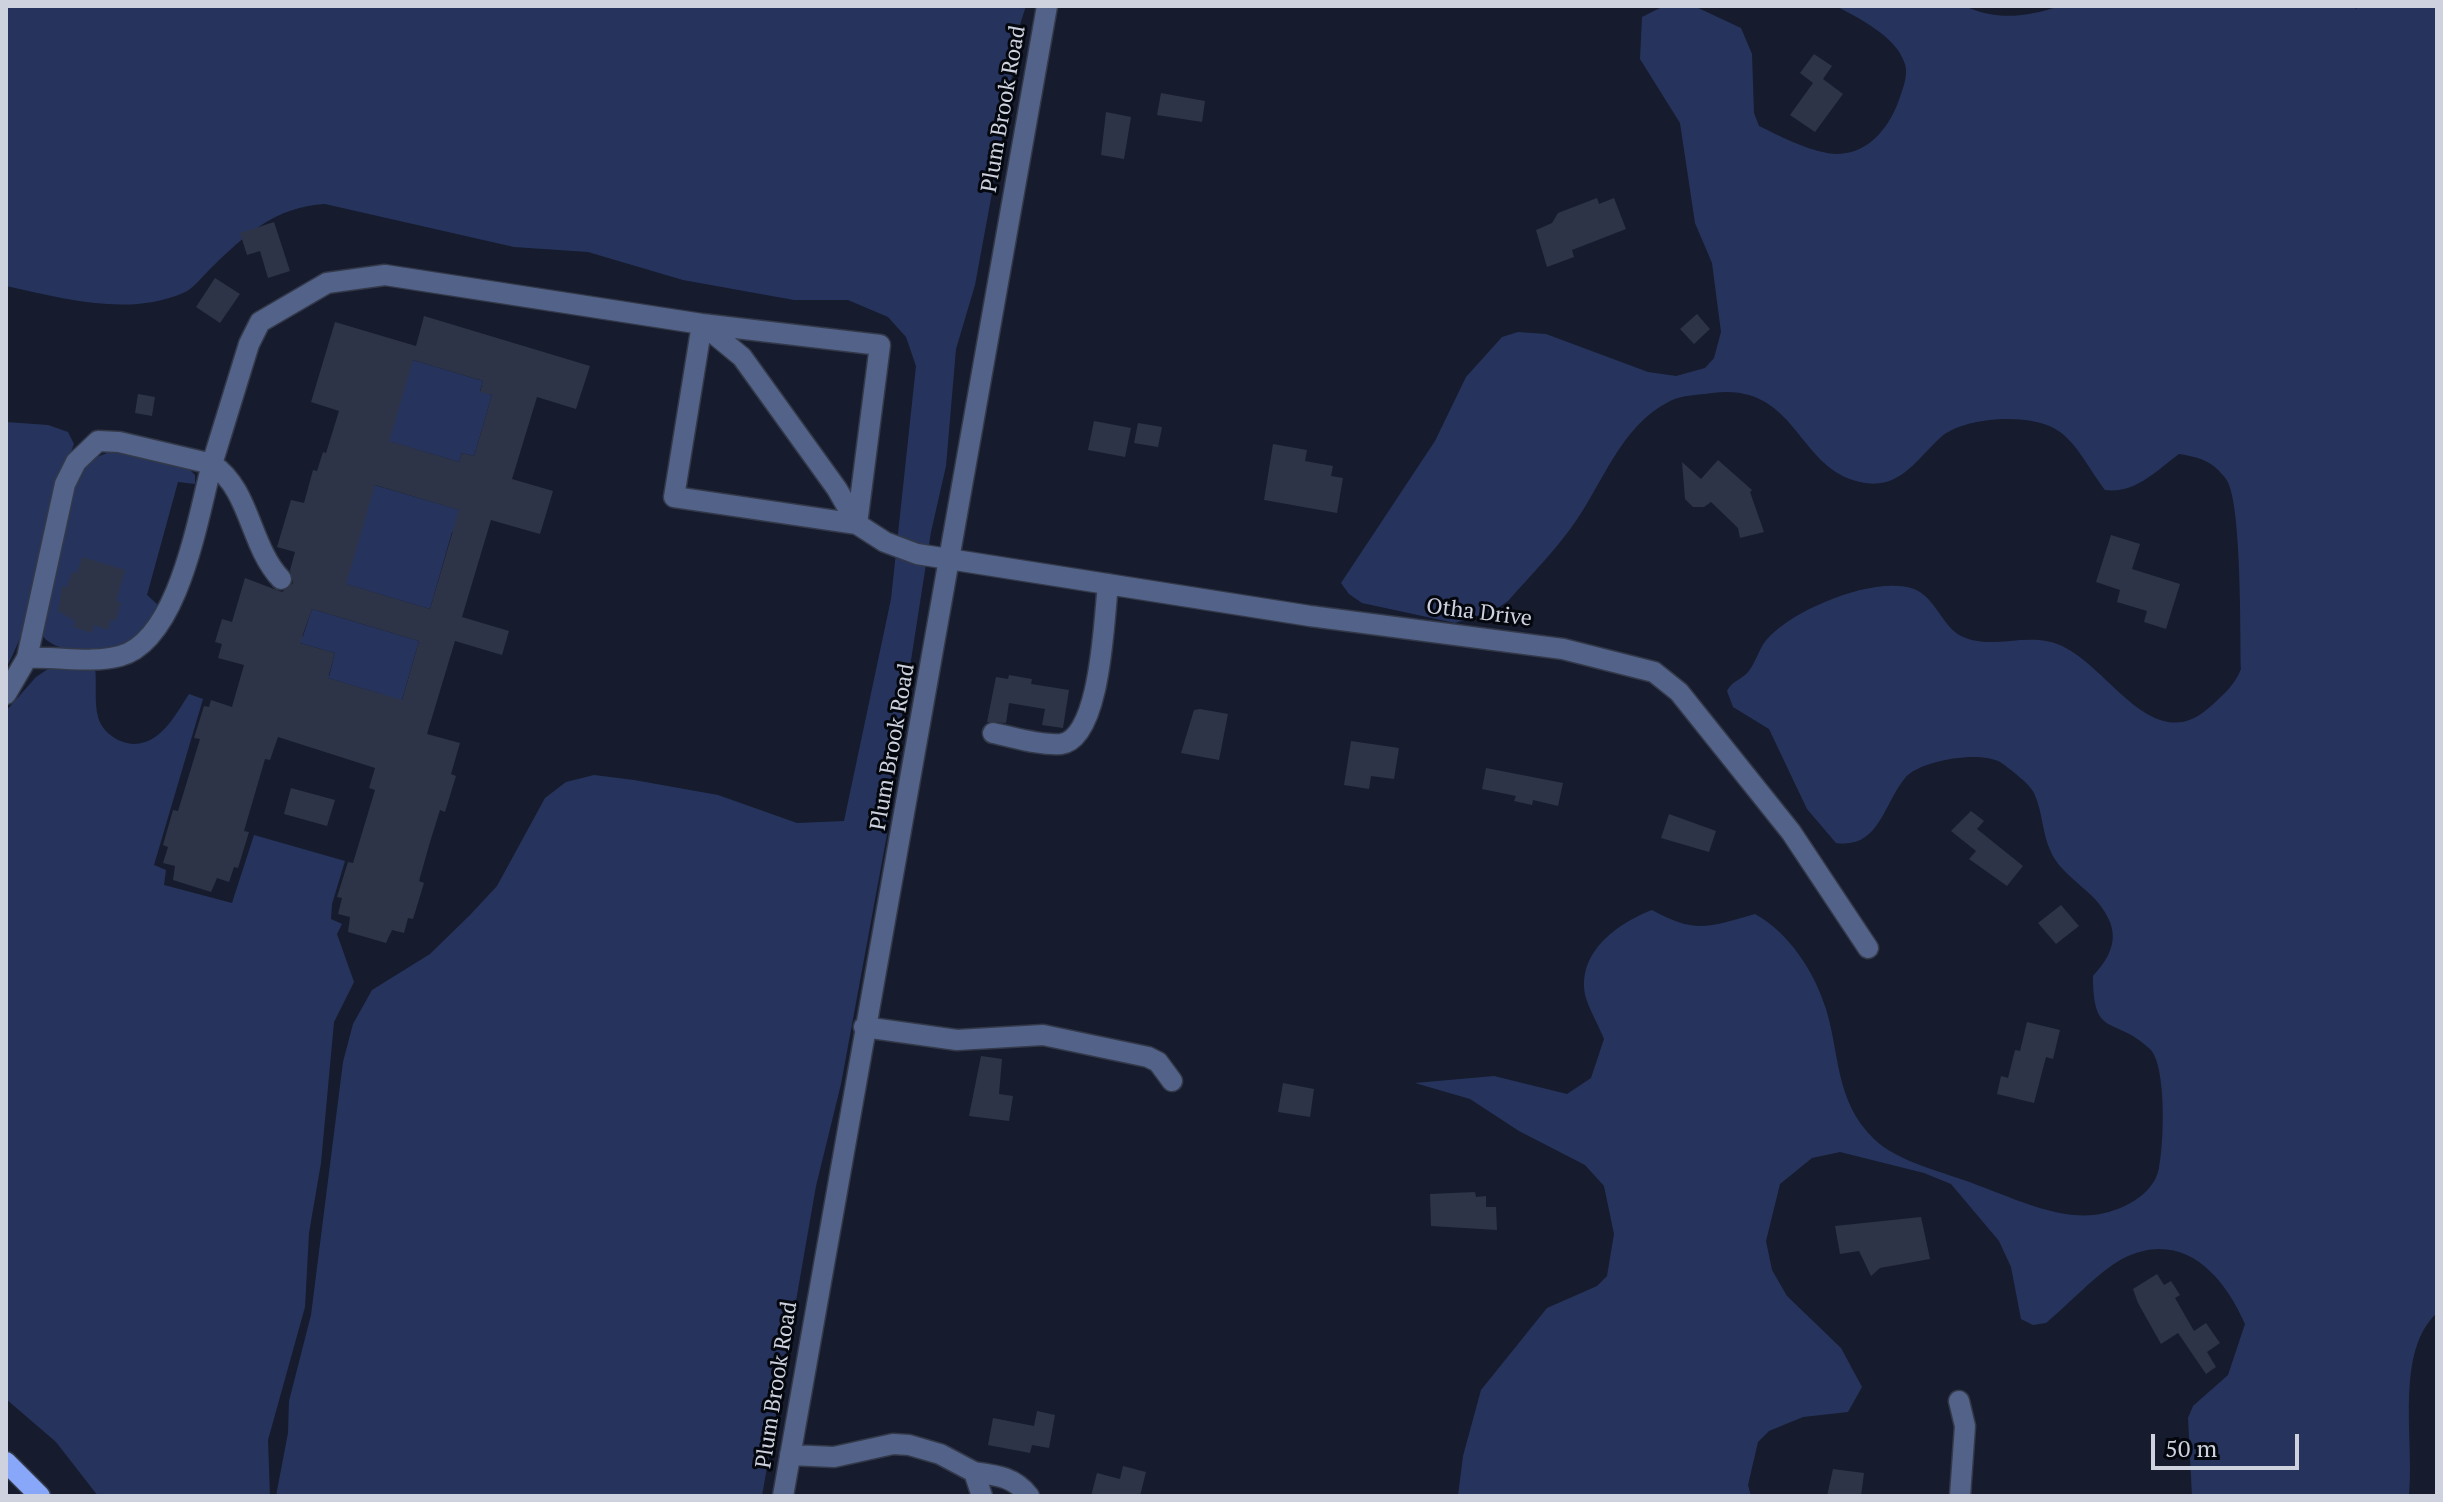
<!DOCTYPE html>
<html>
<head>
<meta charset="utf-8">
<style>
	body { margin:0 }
	#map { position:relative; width:2443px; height:1502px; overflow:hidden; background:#161c2d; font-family:"PT Serif",serif }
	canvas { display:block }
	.frame { position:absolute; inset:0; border:8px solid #cdd2de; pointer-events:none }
	.scale { position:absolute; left:2151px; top:1434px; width:148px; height:36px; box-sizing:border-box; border:4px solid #cdd2de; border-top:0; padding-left:10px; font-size:24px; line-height:28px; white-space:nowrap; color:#cdd2de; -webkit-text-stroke:6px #05070e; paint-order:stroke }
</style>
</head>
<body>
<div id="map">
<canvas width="2443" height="1502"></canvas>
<div class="frame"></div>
<div class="scale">50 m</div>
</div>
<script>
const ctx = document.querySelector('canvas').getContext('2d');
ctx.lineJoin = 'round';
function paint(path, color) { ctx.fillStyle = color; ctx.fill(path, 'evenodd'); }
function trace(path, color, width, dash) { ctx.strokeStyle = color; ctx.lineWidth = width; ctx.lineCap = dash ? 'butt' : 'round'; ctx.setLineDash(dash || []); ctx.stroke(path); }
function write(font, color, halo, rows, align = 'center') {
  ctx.font = font + ' "PT Serif",serif'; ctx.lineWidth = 6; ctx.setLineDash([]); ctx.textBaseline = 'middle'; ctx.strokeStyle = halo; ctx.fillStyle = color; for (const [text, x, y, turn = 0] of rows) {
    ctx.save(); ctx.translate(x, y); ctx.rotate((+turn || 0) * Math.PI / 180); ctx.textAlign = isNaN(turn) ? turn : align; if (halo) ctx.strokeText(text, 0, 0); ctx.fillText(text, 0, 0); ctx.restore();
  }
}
const green = new Path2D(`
	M6,6H1026L1013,46L1011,90L975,285L956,349L946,466L931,532L885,827L888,829L841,1084L816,1186L762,1496H276L288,1433L289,1401L311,1315L343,1062L353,1024L372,990L430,954L470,915L497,886L545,798L566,782L594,775L634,780L718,795L797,823L844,821L891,599L916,366L906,337L888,317L848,300H794L683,280L588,252L514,247L325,204C274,207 245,235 210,269C202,277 193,289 183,293C128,317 62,298 6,286Z
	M1664,6H1694L1741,28L1752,54L1754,113L1759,126C1780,136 1804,149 1827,153C1866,160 1891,127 1901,94C1904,85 1908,74 1905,64C1896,36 1860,19 1836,6H1965C1996,21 2028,17 2060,6H2355L2356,10L2357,6H2437V1313C2394,1352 2415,1442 2409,1496H2192L2188,1418L2193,1406L2228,1375L2245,1324C2222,1272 2181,1229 2122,1259C2098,1272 2068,1305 2046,1323L2033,1325L2021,1319L2011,1267L1999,1241L1951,1184L1924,1173L1840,1152L1812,1158L1780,1184L1766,1241L1772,1270L1787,1296L1841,1348L1862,1387L1848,1412L1803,1417L1769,1431L1758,1442L1748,1485L1751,1496H1458L1463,1456L1481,1390L1547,1308L1597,1286L1607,1276L1614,1234L1604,1186L1585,1165L1519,1131L1470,1099L1415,1083L1494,1076L1567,1094L1591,1078L1604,1039C1599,1026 1590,1011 1586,998C1575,954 1616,924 1652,910C1695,934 1709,927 1755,914C1789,933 1814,971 1826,1009C1840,1055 1835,1100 1873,1138C1898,1163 1945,1172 1977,1185C2013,1198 2056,1219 2094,1215C2119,1212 2154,1196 2159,1168C2164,1145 2167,1066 2150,1049C2114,1015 2093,1040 2093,976C2119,948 2120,926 2093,897C2080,884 2058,869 2051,852C2042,834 2043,812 2034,793C2029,783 2012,771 2003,764C1985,749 1919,760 1905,778C1883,805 1879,849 1836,843L1807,809L1769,729L1733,707L1727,691C1733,680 1741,680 1748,672C1757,661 1759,646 1770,636C1797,608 1876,575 1914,589C1935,597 1942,626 1961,636C1990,650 2021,634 2051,642C2106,656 2150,763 2211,706C2223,695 2235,685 2241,669C2240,635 2242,500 2226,479C2213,461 2199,457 2179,454C2156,471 2135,494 2105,490C2091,472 2078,445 2060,432C2035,412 1963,416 1940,438C1915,461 1899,491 1860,482C1796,468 1797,382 1712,393C1699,395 1682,395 1670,401C1619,427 1604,483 1571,528C1552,554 1529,577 1508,601L1495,610L1455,623L1362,603L1349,594L1341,583L1435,441L1466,377L1502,337L1518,332L1546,334L1648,372L1676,376L1705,368L1714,358L1721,332L1712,263L1695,223L1680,123L1640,59L1642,17Z
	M413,360L483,381L480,391L492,395L474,456L462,453L459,462L360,433Z
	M6,422L48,425L68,432L74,444C44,515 43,602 6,668Z
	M112,451L190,470L195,475V484L178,482L147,595L157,604C157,619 137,642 123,648C104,656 51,654 41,633L76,480L87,461Z
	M347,477L477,515L452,532L430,609L318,576Z
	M312,609L419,641L394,727L381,694L321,676H329L335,653L293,641L303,636Z
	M51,667H95C97,683 94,702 98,717C101,728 109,735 118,740C154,756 173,719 189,694L203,699L154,865L166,870L164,885L232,903L254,835L345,861L332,904L331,919L342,924L337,934L354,982L334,1022L321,1163L309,1233L305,1307L268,1440L270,1496H98L56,1442L6,1399V711L36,677Z`);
const building = new Path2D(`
	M1814,54L1832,66L1823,79L1843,94L1815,132L1790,115L1813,83L1800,73Z
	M1161,93L1205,101L1202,122L1157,115Z
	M1106,112L1131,117L1124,159L1101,155Z
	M1597,198L1599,204L1614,198L1626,229L1572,250L1574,257L1547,267L1536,230L1552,223L1558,213Z
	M274,222L290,271L268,278L260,251L247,255L240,233Z
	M215,278L240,294L220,323L196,307Z
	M1697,314L1710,329L1694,344L1680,329Z
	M424,316L590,366L576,409L537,397L512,479L553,491L540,534L491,520L462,617L509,631L502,655L455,641L427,734L460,743L451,774L456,776L445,812L440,810L430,842L419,881L424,883L413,919L408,918L404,933L392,930L386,943L348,932L350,917L338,914L342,898L337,897L348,862L353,863L375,790L369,788L375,768L278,737L270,760L265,759L244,831L249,832L238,868L234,867L229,882L217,878L211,892L173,880L175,866L163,863L168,847L163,845L173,810L178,811L200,739L194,738L204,706L209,707L211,700L232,707L244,665L218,658L222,644L215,642L222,619L232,622L245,578L282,592L293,583L290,570L295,552L277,547L291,500L304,503L313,470L317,471L323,452L326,453L339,411L311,402L335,322L416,346ZM413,360L483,381L480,392L492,395L474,456L462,453L459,462L389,441ZM375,485L459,510L430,609L346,584ZM312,609L419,641L402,700L328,678L335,653L300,643Z
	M138,394L155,397L152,416L135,413Z
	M1094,421L1131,428L1125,457L1088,450Z
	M1138,423L1162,427L1158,447L1134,443Z
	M1273,444L1307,450L1305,461L1333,466L1331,476L1343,478L1337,513L1264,500Z
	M1718,460L1752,490L1750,492L1764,532L1740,538L1738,528L1711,502L1704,507H1693L1685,499L1682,462L1701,479Z
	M2111,535L2140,544L2132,569L2180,584L2166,629L2144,622L2147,611L2117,602L2120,590L2096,582Z
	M82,557L125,570L116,601L121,602L116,621L111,619L108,630L94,625L92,633L73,627L75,621L58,611L62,586L67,587L72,572L77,573Z
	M1009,675L1032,679L1031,684L1069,690L1063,728L1042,725L1045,709L1009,703L1006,723L987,722L996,677L1008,679Z
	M1200,709L1228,714L1219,760L1181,753L1194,710Z
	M1351,741L1399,748L1394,779L1371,776L1369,789L1344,785Z
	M1486,768L1563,783L1558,806L1533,800L1532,805L1514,801L1516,796L1482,789Z
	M291,788L335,800L327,826L284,814Z
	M1971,811L1984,821L1977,829L2023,866L2007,886L1969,859L1976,851L1951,831Z
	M1669,814L1716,831L1709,852L1661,838Z
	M2061,905L2079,926L2056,944L2038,923Z
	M2027,1022L2060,1030L2053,1059L2046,1057L2034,1103L1997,1094L2001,1076L2008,1078L2015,1050L2020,1051Z
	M981,1056L1002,1059L999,1094L1013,1096L1009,1121L969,1116Z
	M1283,1083L1314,1089L1310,1117L1278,1112Z
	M1475,1192L1476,1197L1486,1196V1207H1496L1497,1230L1431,1226L1430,1194Z
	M1921,1217L1930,1259L1880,1268L1871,1276L1859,1251L1840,1254L1835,1226Z
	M2157,1274L2164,1285L2171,1281L2180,1295L2175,1298L2194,1331L2206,1323L2220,1343L2207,1352L2216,1367L2206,1374L2178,1333L2161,1344L2138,1303L2133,1289Z
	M1037,1411L1055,1415L1049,1448L1032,1445L1030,1453L988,1445L993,1418L1034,1426Z
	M1123,1466L1146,1472L1140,1496H1091L1097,1473L1120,1479Z
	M1833,1469L1864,1473L1861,1496H1827Z`);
const minor = new Path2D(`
	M702,324L742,357L837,489L857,524L674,497Z
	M27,658C57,656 91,664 120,656C179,640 198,516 212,464C251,490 249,545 281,579
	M6,694L27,658L65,484L76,462L98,441L119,442L212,464L249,344L260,322L327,283L385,275L702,324L880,345L857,524L885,542L917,554L1310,616L1563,649L1654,672L1679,692L1791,832L1868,948
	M993,733C1013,737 1041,746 1061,744C1101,739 1104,617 1108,584
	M864,1027L957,1040L1043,1035L1148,1057L1158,1062L1172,1081
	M1959,1401L1965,1426L1960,1496
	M790,1455L834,1457L893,1444L909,1445L940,1454L974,1472L982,1496
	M974,1472C996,1475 1015,1477 1029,1496
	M783,1496L1047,6`);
const major = new Path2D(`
	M6,1462L40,1496`);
const streetNames = [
	["Plum Brook Road",1004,109,-80],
	["Otha Drive",1479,613,7],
	["Plum Brook Road",893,747,-80],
	["Plum Brook Road",777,1385,-81]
];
paint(green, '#26345d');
paint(building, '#2d3447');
trace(minor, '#333949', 23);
trace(major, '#333949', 23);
trace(minor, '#526288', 20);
trace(major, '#88a7f8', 20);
write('22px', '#cdd2de', '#05070e', streetNames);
</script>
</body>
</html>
